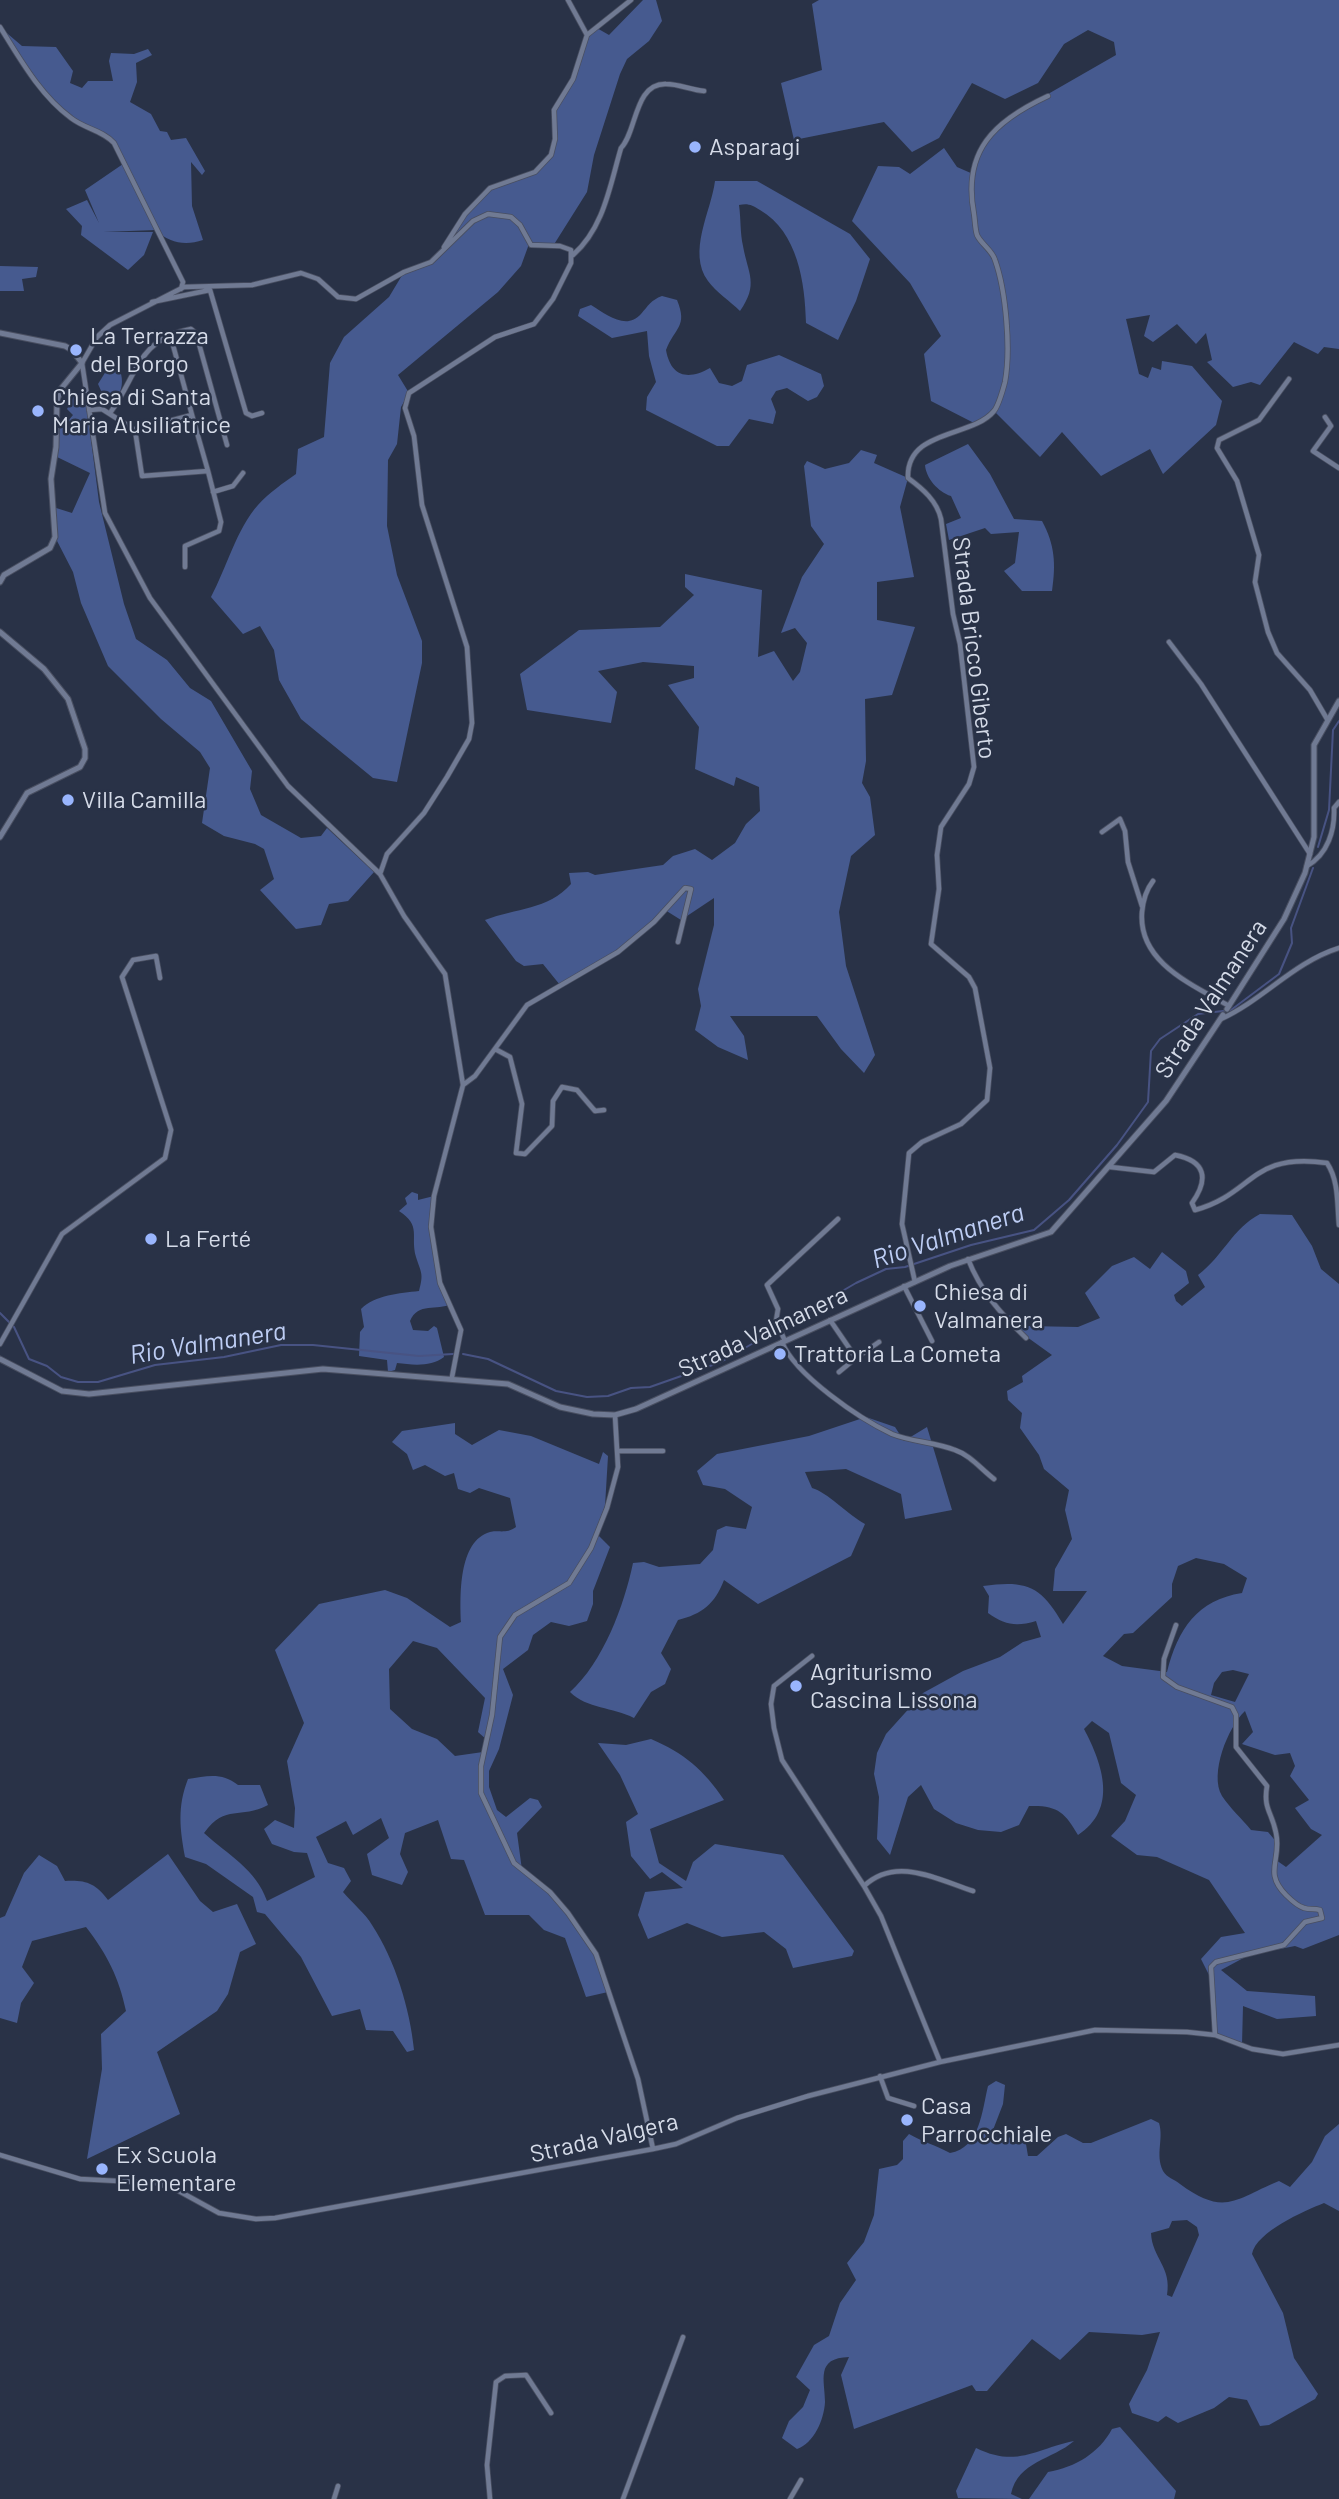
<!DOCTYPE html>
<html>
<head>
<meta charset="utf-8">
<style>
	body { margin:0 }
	canvas { display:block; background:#293247 }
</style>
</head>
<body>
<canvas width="1339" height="2499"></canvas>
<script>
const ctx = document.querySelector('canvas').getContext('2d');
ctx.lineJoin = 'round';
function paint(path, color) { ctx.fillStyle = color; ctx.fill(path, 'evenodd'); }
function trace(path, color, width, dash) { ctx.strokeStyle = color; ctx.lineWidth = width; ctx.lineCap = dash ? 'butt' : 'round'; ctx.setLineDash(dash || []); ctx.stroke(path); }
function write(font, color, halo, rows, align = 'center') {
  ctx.font = font + ' Barlow,sans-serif'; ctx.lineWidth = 5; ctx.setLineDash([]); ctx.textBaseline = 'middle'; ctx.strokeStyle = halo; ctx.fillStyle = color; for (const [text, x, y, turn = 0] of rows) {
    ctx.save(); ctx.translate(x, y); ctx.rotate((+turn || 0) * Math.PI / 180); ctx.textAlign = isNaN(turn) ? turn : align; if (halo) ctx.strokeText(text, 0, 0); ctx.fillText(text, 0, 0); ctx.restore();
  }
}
const green = new Path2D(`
	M643,0H656L662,21L649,41L627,59L620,74L594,155L587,192L553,246L529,244L521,266L498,292L398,375L409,393L401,407L397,444L388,460L387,526L397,575L422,641V663L397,782L373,778L301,719L279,680L274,650L260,626L243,634L211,597C226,569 237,528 258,505C269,493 283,483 296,474L298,449L324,437L330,363L344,337L389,297L404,272L431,262L440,252L464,215L490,188L535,172L551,155L555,139L554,110L573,79L587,35L595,27L609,35Z
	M819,0H1339V349L1324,347L1318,354L1294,342L1260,385L1251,382L1233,387L1207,362L1212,360L1206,333L1196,344L1177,324L1153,342L1144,336L1150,315L1126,319L1139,374L1148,378L1152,367L1161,370L1162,361L1192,366L1222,401L1216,425L1163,474L1150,449L1101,476L1062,432L1040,457L994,411L976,424L931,401L924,354L941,336L910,283L852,221L878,166L899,167L910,174L944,148L957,167L973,174L981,144L1008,117L1116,55L1114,42L1088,30L1064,44L1038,83L1005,99L972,83L939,138L912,152L884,122L794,140L781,83L822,70L812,4Z
	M2,29L22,46L56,47L73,71L70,83L82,88L88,81H113L109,61L111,53L134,54L148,49L152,55L136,63L137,82L130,102L151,114L160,131L167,132L171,140L186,138L205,171L202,175L191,162L192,206L203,240C185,246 170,243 155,230L103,232H153L144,255L128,270L81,235L82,226L66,209L87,200L99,223L85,190L123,164L114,143L72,119L46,93Z
	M715,181H757L850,234L870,259L856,301L838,340L806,323C805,283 798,232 760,210C752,205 748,203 739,205C741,219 740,233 743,246C748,274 759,284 740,311C730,301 716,292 708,281C687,252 711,212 715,181Z
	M0,266L38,267L36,277L22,279L24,291H0Z
	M662,296L677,300C688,327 675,327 666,350C671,378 689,380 710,368L719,383L732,386L742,381L747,365L779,355L821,374L824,386L817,397L808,401L787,388L776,391L771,399L776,412L773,424L749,419L729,446H717L646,410L647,397L656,382L649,356L647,331L612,338L578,316L580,309L591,305C606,314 626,331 641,314C648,306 651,300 662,296Z
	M113,360C127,374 124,397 108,406L98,384Z
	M85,393L99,502L124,604L136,639L167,660L190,688L211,701L252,771L250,789L261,815L301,838L321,836L327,828L374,872L348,901L329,904L321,925L296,929L260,890L274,879L264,849L255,844L224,836L202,823L210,768L200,752L161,719L108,666L81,603L73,572L55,537L53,507L72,513L90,473L55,456L57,422L63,427L73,415L67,409L75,394Z
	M968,444L990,474L1014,519L1042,521C1055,545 1056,564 1052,591H1022L1004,571L1015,563L1019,532L991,534L985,528L949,540L946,524L961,518L951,496C938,492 926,478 925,465Z
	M861,450L877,455L874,463L908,478L900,507L914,577L877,582V620L915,627L892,695L865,699L866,761L862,783L870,797L875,835L851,856L839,912L846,966L875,1055L864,1073L841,1049L817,1016H730L744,1036L748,1060L718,1047L695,1030L701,1006L698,989L714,925V898L681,920L665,910L633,941L560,985L543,964L524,966L516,961L485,920C516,908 548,910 571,884L569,873L588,872L595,875L663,865L673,856L695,849L712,860L735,843L746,824L760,811L759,787L736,777L734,786L695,769L699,727L668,685L694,678V666L643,662L598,671L617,692L611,723L527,710L520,674L579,630L660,627L694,595L685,587V574L762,590L758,657L774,651L793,681L800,672L807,643L795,628L781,633L802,577L824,544L811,526L804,466L807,461L825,469L849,463Z
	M412,1192L418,1194V1200L434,1196C430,1236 432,1268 451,1304C437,1311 418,1302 410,1321L413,1330L428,1331L434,1326L437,1328L444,1357C431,1367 413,1365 397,1363L395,1370L388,1372L387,1360L359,1356L360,1332L364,1327L361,1309C375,1295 400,1293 419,1291C424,1273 421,1273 416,1257C410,1236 422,1226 399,1211L407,1204L405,1198Z
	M1260,1214L1292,1215L1312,1246L1321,1269L1339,1284V1935L1303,1949L1295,1946L1249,1955L1221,1970L1247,1991L1315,1996L1316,2016L1277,2019L1243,2006L1242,2044L1216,2033L1211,1979L1201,1959L1221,1937L1245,1933L1209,1880L1157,1857L1137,1855L1111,1836L1125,1821L1136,1795L1121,1783L1109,1733L1092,1721L1084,1729C1103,1765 1118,1809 1078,1835C1065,1812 1057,1805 1029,1806L1019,1825L1001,1832L978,1830L956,1823L934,1809L921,1785L908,1797L890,1855L877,1839L879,1797L874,1774L877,1753L886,1734L923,1693L963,1671L1000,1657L1023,1642L1041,1637L1036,1621C1016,1627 1005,1625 988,1613L989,1596L983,1586C1027,1580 1041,1586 1063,1624L1087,1591H1053L1055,1569L1072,1539L1065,1510L1069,1490L1044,1469L1039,1455L1020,1428L1022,1413L1008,1400L1007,1391L1023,1382L1022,1376L1052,1355L1027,1337L1002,1314L1017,1317L1026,1326L1078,1327L1100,1318L1085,1293L1112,1266L1134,1257L1150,1269L1162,1252L1186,1271L1189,1283L1174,1295L1176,1301L1182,1306L1205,1287L1198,1275C1224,1255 1232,1229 1260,1214ZM1196,1558L1224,1564L1247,1578L1242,1593C1197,1600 1178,1629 1167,1672L1122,1666L1103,1656L1124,1634L1133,1633L1172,1597V1584L1178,1566ZM1233,1670L1249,1674L1235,1702L1211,1695L1214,1683L1222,1672ZM1245,1711L1253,1732L1242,1744L1275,1755L1290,1753L1295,1766L1290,1776L1309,1800L1295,1808L1311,1829L1322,1835L1286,1867L1276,1860L1279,1845L1268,1832L1251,1830C1242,1819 1230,1808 1222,1796C1209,1774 1228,1727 1245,1711Z
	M866,1417L895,1427L904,1441L927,1427L952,1510L905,1519L901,1494L846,1469L805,1472L812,1488C827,1492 847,1514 865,1524L851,1556L758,1604L724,1580C715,1604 702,1614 678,1620L661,1653L671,1669L665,1684L651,1692L634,1718C613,1707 587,1709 570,1692C603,1662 624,1606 633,1563L644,1562L659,1567L700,1564L713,1550L717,1530L726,1526L746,1529L752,1507L725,1489L703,1485L697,1471L717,1454L809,1436Z
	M455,1423V1434L472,1445L499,1430L531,1436L599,1464L603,1452L608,1456L605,1506L595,1532L610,1547L593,1591V1604L587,1621L569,1626L551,1622L533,1635L528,1650L503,1669L513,1695L499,1749L489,1771V1787L497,1810L506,1817L530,1798L538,1800L542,1807L517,1833L522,1870L550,1892L596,1954L608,1992L586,1997L565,1938L544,1930L529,1915H485L464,1860L451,1859L438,1820L405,1833L400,1854L408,1872L402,1885L372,1875L367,1854L389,1838L381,1818L353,1835L346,1821L316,1837L328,1863L344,1868L351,1881L343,1892C352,1903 365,1913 372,1925C395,1960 410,2009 414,2050L407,2052L393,2031L366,2030L360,2009L332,2016L301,1957L265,1914L257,1912L253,1897L206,1864L185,1857C180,1829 177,1807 188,1779C207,1776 222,1772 238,1785H260L268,1805C240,1820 226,1803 204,1833C228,1855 256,1869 267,1901L315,1877L307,1853L294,1852L272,1844L264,1829L275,1820L294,1828L295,1808L287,1761L304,1723L275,1650L319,1604L385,1590L407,1598L450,1627L461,1622C460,1597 458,1541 490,1532C500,1530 507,1534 516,1527L510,1498L479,1488L470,1493L458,1489L454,1473L445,1476L425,1465L413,1470L407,1454L392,1442L402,1431ZM413,1641L437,1648L485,1698L478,1732L487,1740L483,1752L455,1756L437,1739L412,1729L390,1709L389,1669Z
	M651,1739C684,1753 704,1770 724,1800L650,1829L659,1863L686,1881L693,1862L715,1844L783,1855L854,1951L852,1956L793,1968L786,1949L764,1932L722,1937L687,1923L648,1939L638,1915L645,1892L683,1888L662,1872L650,1879L631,1856L626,1822L638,1814L620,1775L598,1743L626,1745Z
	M168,1854L200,1901L213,1912L237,1904L256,1944L240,1952L228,1994L217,2011L157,2052L180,2114L87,2159L102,2069L101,2034L126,2011C119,1978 107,1954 86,1927L32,1941L22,1967L34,1983L21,2003L17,2023L0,2018V1918L5,1916L24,1873L39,1855L57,1866L65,1881C86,1880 95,1883 108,1900Z
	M996,2081L1005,2085L1003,2104L993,2130L997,2139H1006L1032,2128L1025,2138L1028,2156H1037L1058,2137L1066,2134L1083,2143H1091L1151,2119L1159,2123C1164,2139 1155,2154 1163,2171C1167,2178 1174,2179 1180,2184C1225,2217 1235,2199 1279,2181L1290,2187L1312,2162L1325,2136L1339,2124V2211L1324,2203C1304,2211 1256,2232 1252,2254L1283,2313L1294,2358L1318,2394L1315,2399L1269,2425L1260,2426L1247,2400L1229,2397L1214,2408L1178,2423L1166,2416L1158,2422L1132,2413L1129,2404L1147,2370L1160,2332L1142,2335L1089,2332L1060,2360L1032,2339L987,2391H976L972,2385L854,2429L841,2375L849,2357C815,2358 825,2380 825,2402C824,2420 814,2443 797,2449L782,2438L789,2421L803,2407L810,2390L796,2377L814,2345L829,2336L840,2303L856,2280L847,2263L864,2242L874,2215L879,2169L897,2165L903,2159V2141L909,2134C923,2142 935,2145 950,2153C980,2148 982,2111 988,2086ZM1187,2220L1197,2227L1199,2235L1172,2297L1167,2295C1172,2267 1152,2258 1151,2233L1169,2228L1172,2221Z
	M1120,2427L1176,2491L1174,2499H1029L1048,2472C1076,2467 1099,2453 1112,2429Z
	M1074,2441C1052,2460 1018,2461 1011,2494L1022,2499L958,2498L956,2491L976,2448C1017,2468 1035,2449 1074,2441Z`);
const stream = new Path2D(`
	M1318,847L1329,810L1333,730L1339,721
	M0,1313L14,1327L29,1359L47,1366L61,1377L78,1382H98L155,1365L224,1357L281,1345H313L419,1356L453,1354
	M463,1354L488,1359L556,1391L587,1397L608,1396L631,1388L650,1387L721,1362L856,1283L886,1269L905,1267L971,1245L1034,1230L1069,1200L1117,1145L1148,1102L1151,1051L1160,1039L1198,1014L1231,1010L1279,974L1292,943L1291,928L1313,868`);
const minor = new Path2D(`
	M568,0L587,35
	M0,27C20,59 40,95 71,118C85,129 102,130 114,143L183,282L181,289
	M444,247L465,214L490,188L535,172L551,155L555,139L554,110L573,79L587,35L631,0
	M573,255C604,228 610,185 621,148C637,132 634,83 666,84C679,84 691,90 704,91
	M152,302L210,290L246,413L252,416L262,413
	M170,334L192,415
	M1289,379L1259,420L1219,440L1217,448L1237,481L1259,555L1255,582L1268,632L1277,653L1310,690L1327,719
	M89,410L102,409L135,430L142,476L208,471L192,415L135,430
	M110,413C138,375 137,339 191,329L196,333L227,445
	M1325,417L1331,426L1313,451L1339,468
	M213,492L233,486L243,473
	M185,567V546L219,531L221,522L208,471
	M1169,642L1201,684L1310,854
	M1102,832L1120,819L1125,831L1128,862L1142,906
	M1307,866C1328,854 1335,830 1334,808L1339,802
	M380,874L387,854L424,813L447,777L469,739L472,723L467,647L422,505L414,436L405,408L409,393L495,337L534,324L553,299L571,263V250L560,246L531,245L520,225L511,217L488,214L473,221L431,262L404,272L356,299L338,297L318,279L301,273L252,285L184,287L110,325L97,337L82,363L105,513L150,598L288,786L380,874L404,916L445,974L463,1085L434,1196L431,1227L440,1283L461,1330L452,1377
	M1153,881C1146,890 1143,901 1142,912C1138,962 1191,984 1229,1006
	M1221,1019C1263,1000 1294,962 1339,948
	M495,1049L510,1057L522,1104L516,1153L525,1154L552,1126L553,1101L562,1087L577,1090L595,1111L604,1110
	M463,1085L475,1076L527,1005L618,952L654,922L685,888L691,889L678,942
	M1110,1167L1154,1172L1175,1155C1206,1161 1209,1179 1192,1203L1195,1210C1254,1194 1250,1152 1327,1163C1339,1181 1337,1204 1339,1225
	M968,1259C981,1292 1001,1314 1026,1338
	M915,1282L902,1224L909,1153L922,1142L961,1124L987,1100L990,1068L975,988L969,977L931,944L939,889L937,855L941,827L969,784L974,767L960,644L953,614L941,519C937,501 923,489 908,478C906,429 972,438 994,411C999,405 1003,389 1005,382C1011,349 1006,291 995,260C992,250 981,244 977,235C975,229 975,220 974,214C962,151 994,121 1048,96
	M904,1286L932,1341
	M830,1320L856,1358L879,1342
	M785,1341L776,1321L778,1309L767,1285L838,1219
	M782,1342C795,1375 860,1419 892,1434C912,1442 935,1442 955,1450C970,1455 981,1469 994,1479
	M0,1344L62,1234L165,1158L171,1130L122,977L133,960L156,956L160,978
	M839,1372L856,1358
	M615,1415L618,1467L607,1508L591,1548L569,1583L515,1615L500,1637L492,1715L481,1766V1793L514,1863L550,1892L568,1913L596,1954L638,2079L653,2149
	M618,1451H663
	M1176,1625L1164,1659L1163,1677L1177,1687L1232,1707L1236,1715V1747L1267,1786C1263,1809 1272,1812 1276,1833C1282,1860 1263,1872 1286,1895C1291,1900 1297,1906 1304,1908C1310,1910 1314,1908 1320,1910L1322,1918L1305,1922L1284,1945L1216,1962L1211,1967L1215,2035
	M812,1656L774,1686L771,1704L774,1728L782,1760L864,1886
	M940,2062L881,1916L864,1886C896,1856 936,1879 973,1891
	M880,2076L888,2098L914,2106
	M0,2155L80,2179L156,2183L177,2190L219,2213L256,2219L275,2218L653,2149L676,2144L737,2118L808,2096L940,2062L1095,2030L1187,2032L1215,2035L1252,2049L1283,2054L1339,2045
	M334,2499L338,2486
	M490,2499L487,2465L496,2382L505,2376L526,2375L551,2413
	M623,2499L683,2337
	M790,2499L801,2480`);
const tertiary = new Path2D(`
	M0,333L65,346L72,350L82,363L60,390L57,401L56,447L51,479L55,537L50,548L4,575L0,582
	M0,632L44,669L68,699L85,749V758L80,767L27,793L0,837
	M1227,1009L1284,919L1305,873L1314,837V745L1339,701
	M0,1359L62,1391L89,1394L323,1369L508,1384L560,1407L593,1414L615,1415L636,1409L950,1266L1051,1232L1166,1101L1223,1015`);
const markers = [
	[695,147,7,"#99b5fd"],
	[76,350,7,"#99b5fd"],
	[38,411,7,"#99b5fd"],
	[68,800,7,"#99b5fd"],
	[151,1239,7,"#99b5fd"],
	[920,1306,7,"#99b5fd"],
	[780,1354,7,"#99b5fd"],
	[796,1686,7,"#99b5fd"],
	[907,2120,7,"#99b5fd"],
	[102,2169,7,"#99b5fd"]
];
const poiNames = [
	["Asparagi",709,147],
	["La Terrazza",90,336],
	["del Borgo",90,364],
	["Chiesa di Santa",52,397],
	["Maria Ausiliatrice",52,425],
	["Villa Camilla",82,800],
	["La Ferté",165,1239],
	["Chiesa di",934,1292],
	["Valmanera",934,1320],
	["Trattoria La Cometa",794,1354],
	["Agriturismo",810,1672],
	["Cascina Lissona",810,1700],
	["Casa",921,2106],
	["Parrocchiale",921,2134],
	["Ex Scuola",116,2155],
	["Elementare",116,2183]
];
const streetNames = [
	["Strada Bricco Giberto",974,648,83],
	["Strada Valmanera",1211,999,-57],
	["Strada Valmanera",763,1332,-25],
	["Strada Valgera",604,2138,-13]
];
const waterNames = [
	["Rio Valmanera",948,1236,-18],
	["Rio Valmanera",208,1343,-9]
];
paint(green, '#465a8f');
trace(stream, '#485383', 2);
trace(minor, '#494f61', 6);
trace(tertiary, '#494f61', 7);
trace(minor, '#707a93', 4.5);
trace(tertiary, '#707a93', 5);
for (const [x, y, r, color] of markers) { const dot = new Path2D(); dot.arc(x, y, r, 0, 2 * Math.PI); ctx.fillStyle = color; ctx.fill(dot); trace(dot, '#293247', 2.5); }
write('24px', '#d5dbe8', '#293247', poiNames, 'left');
write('24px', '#d5dbe8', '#293247', streetNames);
write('italic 26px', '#bdcdf4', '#293247', waterNames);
</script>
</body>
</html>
